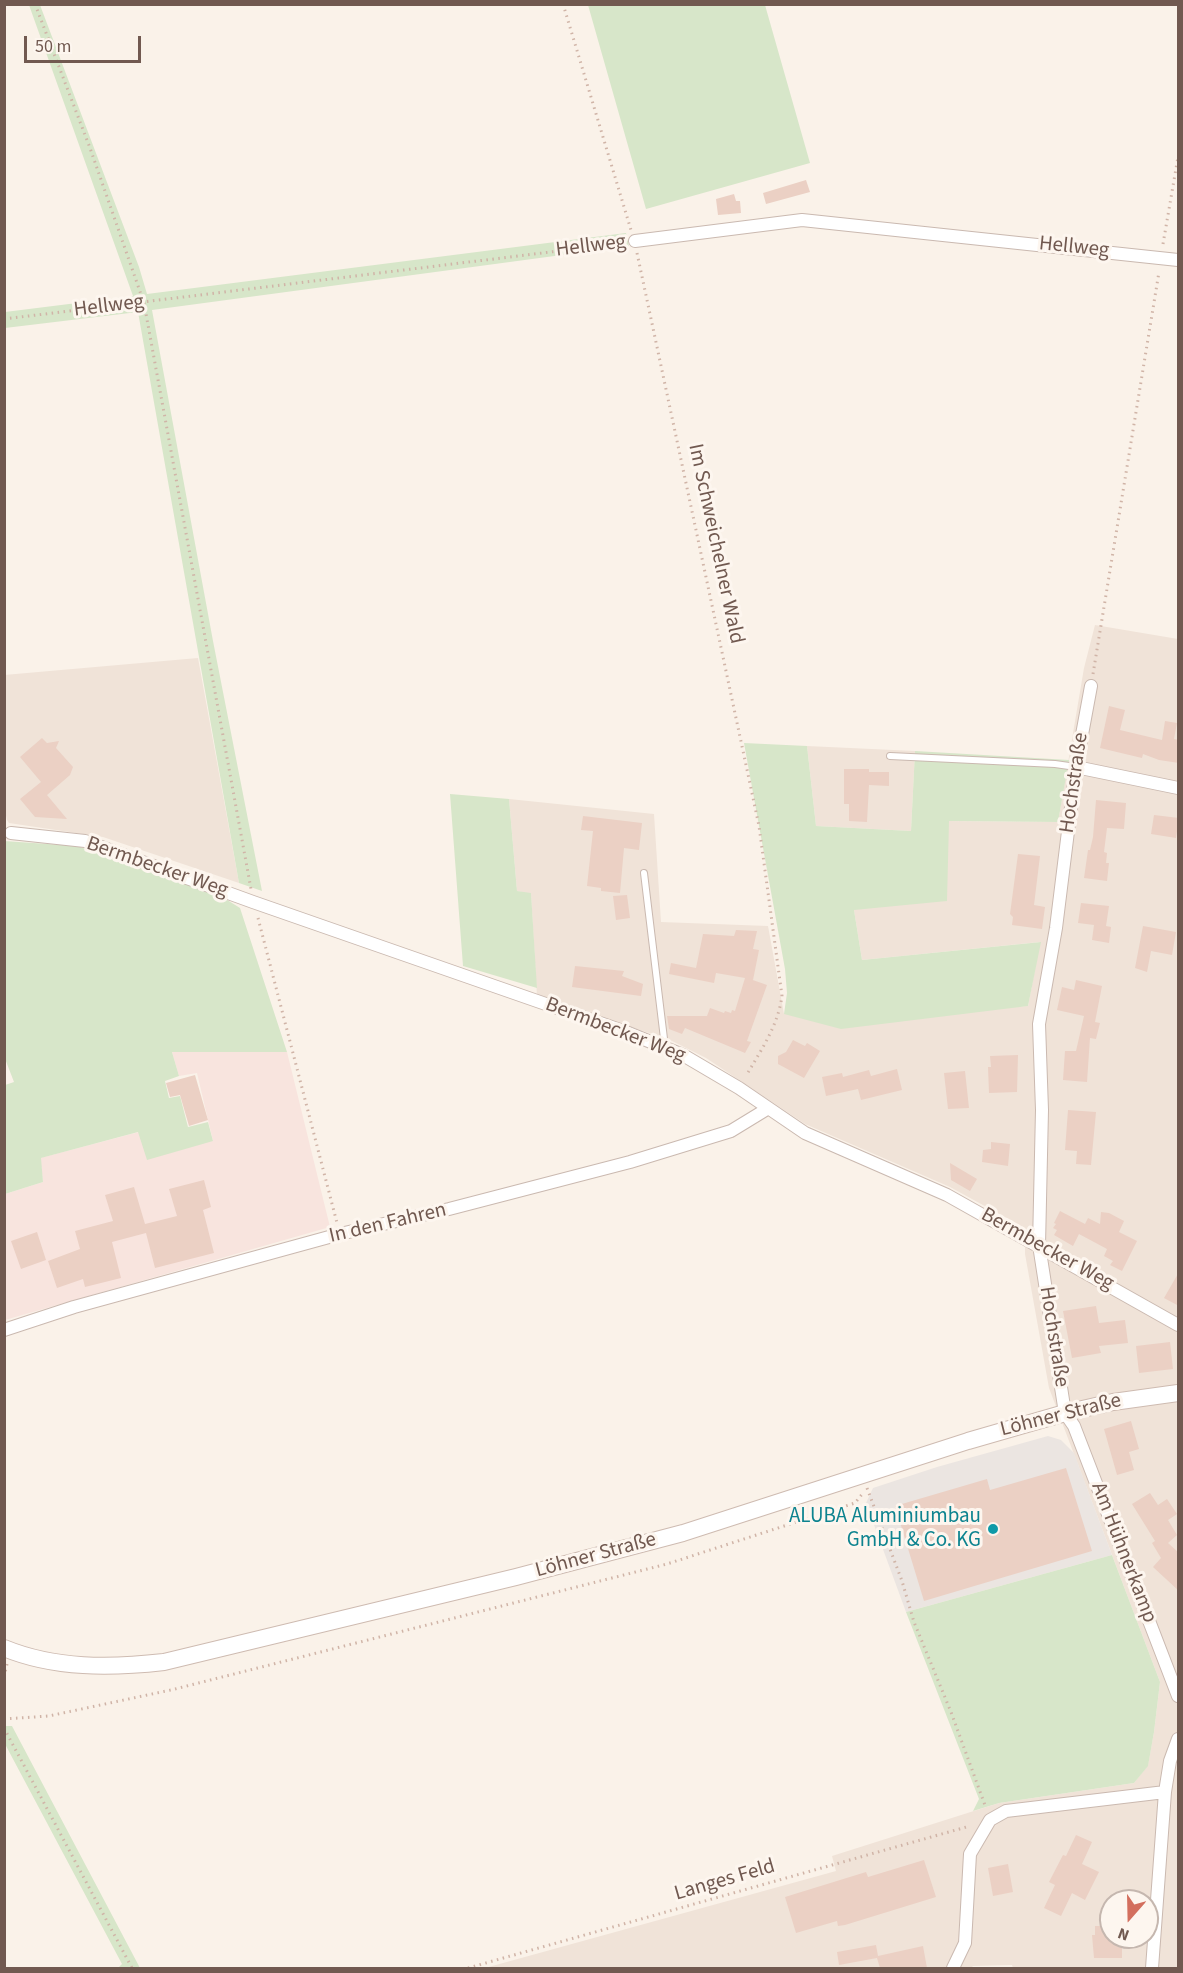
<!DOCTYPE html>
<html>
<head>
<meta charset="utf-8">
<style>
	body { margin:0 }
	#map { position:relative; width:1183px; height:1973px; overflow:hidden; background:#faf2e9; font-family:"Source Sans 3",sans-serif }
	canvas { display:block }
	.frame { position:absolute; inset:0; border:6px solid #715950; pointer-events:none }
	.north { position:absolute; left:1099px; top:1889px; width:60px; height:60px; box-sizing:border-box; background:#fdf6ef; border:2px solid #c5b7af; border-radius:50%; rotate:200deg; font-size:16px; font-weight:700; line-height:24px; text-align:center; color:#715950 }
	.north::after { content:''; display:block; margin:auto; width:21px; height:27px; background:#d36f5e; clip-path:polygon(50% 0,100% 100%,50% 72%,0 100%) }
	.scale { position:absolute; left:24px; top:36px; width:117px; height:27px; box-sizing:border-box; border:3px solid #715950; border-top:0; padding-left:8px; font-size:18px; line-height:21px; white-space:nowrap; color:#715950; -webkit-text-stroke:4px #fdf6ef; paint-order:stroke }
</style>
</head>
<body>
<div id="map">
<canvas width="1183" height="1973"></canvas>
<div class="frame"></div>
<div class="north">N</div>
<div class="scale">50 m</div>
</div>
<script>
const ctx = document.querySelector('canvas').getContext('2d');
ctx.lineJoin = 'round';
function paint(path, color) { ctx.fillStyle = color; ctx.fill(path, 'evenodd'); }
function trace(path, color, width, dash) { ctx.strokeStyle = color; ctx.lineWidth = width; ctx.lineCap = dash ? 'butt' : 'round'; ctx.setLineDash(dash || []); ctx.stroke(path); }
function write(font, color, halo, rows, align = 'center') {
  ctx.font = font + ' "Source Sans 3",sans-serif'; ctx.lineWidth = 6; ctx.setLineDash([]); ctx.textBaseline = 'middle'; ctx.strokeStyle = halo; ctx.fillStyle = color; for (const [text, x, y, turn = 0] of rows) {
    ctx.save(); ctx.translate(x, y); ctx.rotate((+turn || 0) * Math.PI / 180); ctx.textAlign = isNaN(turn) ? turn : align; if (halo) ctx.strokeText(text, 0, 0); ctx.fillText(text, 0, 0); ctx.restore();
  }
}
const residential = new Path2D(`
	M1095,625L1178,639V1968H1013L1012,1965L973,1966L971,1968H485L836,1871L832,1856L999,1803L1134,1783L1148,1765L1154,1732L1160,1682L1049,1388L1025,1254V1228L950,1187L805,1124L706,1058L670,1040L537,996L531,894L517,891L509,799L654,814L661,922L768,926L784,1014L1028,1006L1040,942L862,960L854,910L949,821L1058,822L1084,668ZM1111,1901H1147V1937H1111Z
	M198,658L239,883L103,837L9,823L7,820L4,807V675Z
	M807,746L915,751L911,831L816,826Z`);
const commercial = new Path2D(`
	M172,1052H287L330,1227L5,1320V1194L43,1182L40,1158L139,1132L213,1141L197,1073L179,1076Z`);
const industrial = new Path2D(`
	M1048,1436L1061,1440L1074,1453L1112,1555L906,1612L866,1503L873,1488L937,1467Z`);
const green = new Path2D(`
	M29,5H40L139,267L147,294L626,233L629,246L152,310L213,641L262,891L239,883L138,312L5,328V312L133,296Z
	M588,5H765L810,163L646,209Z
	M744,743L807,746L816,826L911,831L915,751L1069,760L1058,822L949,821L947,901L854,910L862,960L1041,942L1028,1006L841,1029L784,1014L787,993L785,969Z
	M450,794L509,799L517,891L531,893L537,988L463,966Z
	M4,841L77,846L216,893L240,908L287,1052H172L179,1076L165,1081L169,1098L180,1096L188,1127L208,1122L213,1141L147,1160L138,1132L41,1158L43,1182L5,1194V1085L14,1082L4,1056Z
	M1112,1555L1160,1682L1154,1732L1148,1766L1134,1783L999,1803L973,1811L979,1799L906,1612Z
	M4,1726H12L140,1968H118L122,1964L5,1744Z`);
const building = new Path2D(`
	M806,180L810,192L766,204L763,193Z
	M734,194L736,201H740L741,213L718,215L716,199Z
	M1109,706L1125,710L1120,730L1162,740L1165,721L1177,723L1174,739L1179,740V763L1159,760L1143,754L1142,758L1100,748Z
	M42,738L47,743L59,741L56,748L73,767L70,775L47,795L67,819L35,817L20,799L41,782L20,757Z
	M844,769H869V772H889V786L869,785L867,822L849,821V804H844Z
	M1096,800L1126,803L1124,829L1107,828L1104,852L1107,853L1106,863H1109L1107,881L1084,878L1088,850H1090L1093,837Z
	M1154,815L1179,818L1176,838L1151,834Z
	M583,816L642,823L639,850L624,848L620,893L601,891V888L587,886L593,831L581,830Z
	M1018,854L1040,856L1034,905L1045,907L1042,929L1012,925L1013,917L1010,914Z
	M627,895L630,918L616,920L613,896Z
	M1081,903L1109,906L1106,926L1111,927L1109,943L1092,940L1094,925L1078,923Z
	M1143,926L1176,932L1172,955L1151,951L1147,972L1135,968Z
	M736,930L757,931L753,949L759,950L753,980L750,979L767,985L747,1041L751,1042L745,1053L685,1028L682,1034L669,1029L667,1016H707L710,1008L724,1013L725,1011L731,1013L732,1010L735,1011L745,978L716,973L714,983L669,974L671,963L696,968L703,934L734,936Z
	M575,966L624,971L622,976L643,984L641,996L572,987Z
	M1076,980L1102,986L1095,1022L1100,1023L1096,1039L1090,1038L1087,1082L1063,1080L1065,1051H1076L1084,1016L1057,1010L1062,987L1074,990Z
	M793,1040L805,1046L807,1043L820,1051L804,1078L778,1064V1056L786,1052Z
	M1018,1055L1017,1092L989,1093L988,1067H991L990,1056Z
	M897,1069L902,1090L861,1100L858,1089L826,1096L822,1077L842,1073L843,1077L869,1070L871,1076Z
	M965,1071L969,1108L948,1109L944,1073Z
	M195,1075L208,1120L189,1126L180,1095L170,1097L166,1083Z
	M1068,1110L1096,1112L1091,1165L1076,1164L1077,1151L1065,1150Z
	M991,1142L1010,1144L1008,1166L982,1162L983,1150L991,1149Z
	M950,1163L977,1179L970,1191L951,1180Z
	M204,1180L211,1207L203,1210L214,1253L155,1268L146,1233L112,1242L121,1278L85,1287L83,1279L57,1288L48,1261L80,1249L75,1231L113,1221L105,1195L134,1187L145,1224L177,1216L169,1189Z
	M1060,1211L1085,1224L1088,1218L1100,1224L1101,1212L1109,1213L1124,1221L1119,1232L1137,1241L1122,1271L1110,1265L1113,1261L1104,1256L1107,1249L1079,1234L1073,1246L1054,1235L1057,1230L1053,1228L1056,1224L1054,1223Z
	M37,1232L46,1260L21,1269L11,1241Z
	M1179,1272V1306L1164,1298Z
	M1096,1306L1099,1323L1125,1320L1128,1343L1099,1346L1101,1353L1072,1358L1063,1311Z
	M1170,1342L1173,1369L1139,1373L1136,1346Z
	M1131,1421L1139,1449L1129,1452L1134,1470L1117,1475L1104,1429Z
	M1066,1468L1092,1551L924,1601L895,1506L987,1479L990,1490Z
	M1150,1493L1158,1505L1167,1499L1177,1514L1168,1520L1177,1535L1168,1543L1179,1553V1591L1153,1567L1161,1558L1152,1543L1155,1541L1132,1504Z
	M1076,1835L1092,1842L1082,1864L1099,1872L1085,1900L1072,1893L1061,1916L1044,1908L1055,1885L1049,1882L1063,1855L1066,1856Z
	M924,1860L936,1897L845,1925L838,1926L837,1921L796,1933L785,1897L866,1872L868,1877Z
	M1008,1864L1013,1892L993,1896L988,1868Z
	M1095,1926H1111V1937H1122V1958H1094L1092,1935H1095Z
	M876,1945L878,1956L923,1946L927,1968H880L877,1958L839,1965L837,1952Z`);
const path = new Path2D(`
	M35,4L90,148L144,303L251,889
	M563,4L631,230
	M1163,244L1178,157
	M637,253L759,826L782,996C778,1026 761,1050 746,1076
	M4,319L624,243
	M1093,674L1159,272
	M258,918L337,1223
	M867,1488L902,1581L914,1622L951,1712L986,1808
	M4,1677L7,1664
	M4,1719L49,1716L171,1690L667,1564L855,1503L863,1493
	M4,1728L132,1968
	M468,1968L970,1826`);
const service = new Path2D(`
	M890,756L1055,764L1076,767
	M644,873L665,1047`);
const minor = new Path2D(`
	M635,241L802,220L1178,260
	M1091,686L1076,767L1056,928L1039,1024L1042,1110L1039,1245L1065,1413L1074,1426L1178,1696
	M1076,767L1178,788
	M11,833L85,841L253,902L626,1032L683,1055L739,1088L805,1133L947,1195L1178,1325
	M4,1330L74,1307L340,1234L449,1209L630,1162L731,1131L767,1109
	M953,1968L965,1943L970,1854L990,1820L1006,1811L1165,1792
	M1152,1968L1165,1792L1170,1761L1178,1739`);
const secondary = new Path2D(`
	M4,1648C55,1669 111,1668 164,1662L516,1577L683,1533L968,1441L1065,1413L1113,1402L1178,1393`);
const markers = [
	[993,1529,6,"#0f9aa8"]
];
const streetNames = [
	["Hellweg",591,247,-7],
	["Hellweg",1074,248,6],
	["Hellweg",109,307,-7],
	["Im Schweichelner Wald",715,544,78],
	["Hochstraße",1075,783,-82],
	["Bermbecker Weg",157,868,19],
	["Bermbecker Weg",615,1031,21],
	["In den Fahren",388,1224,-13],
	["Bermbecker Weg",1047,1250,29],
	["Hochstraße",1053,1337,81],
	["Löhner Straße",1061,1416,-14],
	["Am Hühnerkamp",1123,1553,69],
	["Löhner Straße",596,1556,-15],
	["Langes Feld",725,1881,-16]
];
const cultureNames = [
	["ALUBA Aluminiumbau",981,1517],
	["GmbH & Co. KG",981,1541]
];
paint(residential, '#f0e3d8');
paint(commercial, '#f8e4de');
paint(industrial, '#ebe5e1');
paint(green, '#d7e6c9');
paint(building, '#ebd0c4');
trace(service, '#cab9b0', 8);
trace(minor, '#cab9b0', 14);
trace(secondary, '#cebbb1', 18);
trace(path, '#d0b4a7', 3, [1.5, 4.5]);
trace(service, '#fff', 6);
trace(minor, '#fff', 12);
trace(secondary, '#fff', 16);
for (const [x, y, r, color] of markers) { const dot = new Path2D(); dot.arc(x, y, r, 0, 2 * Math.PI); ctx.fillStyle = color; ctx.fill(dot); trace(dot, '#fdf6ef', 2); }
write('21px', '#715950', '#fdf6ef', streetNames);
write('21px', '#0d838f', '#fdf6ef', cultureNames, 'right');
</script>
</body>
</html>
